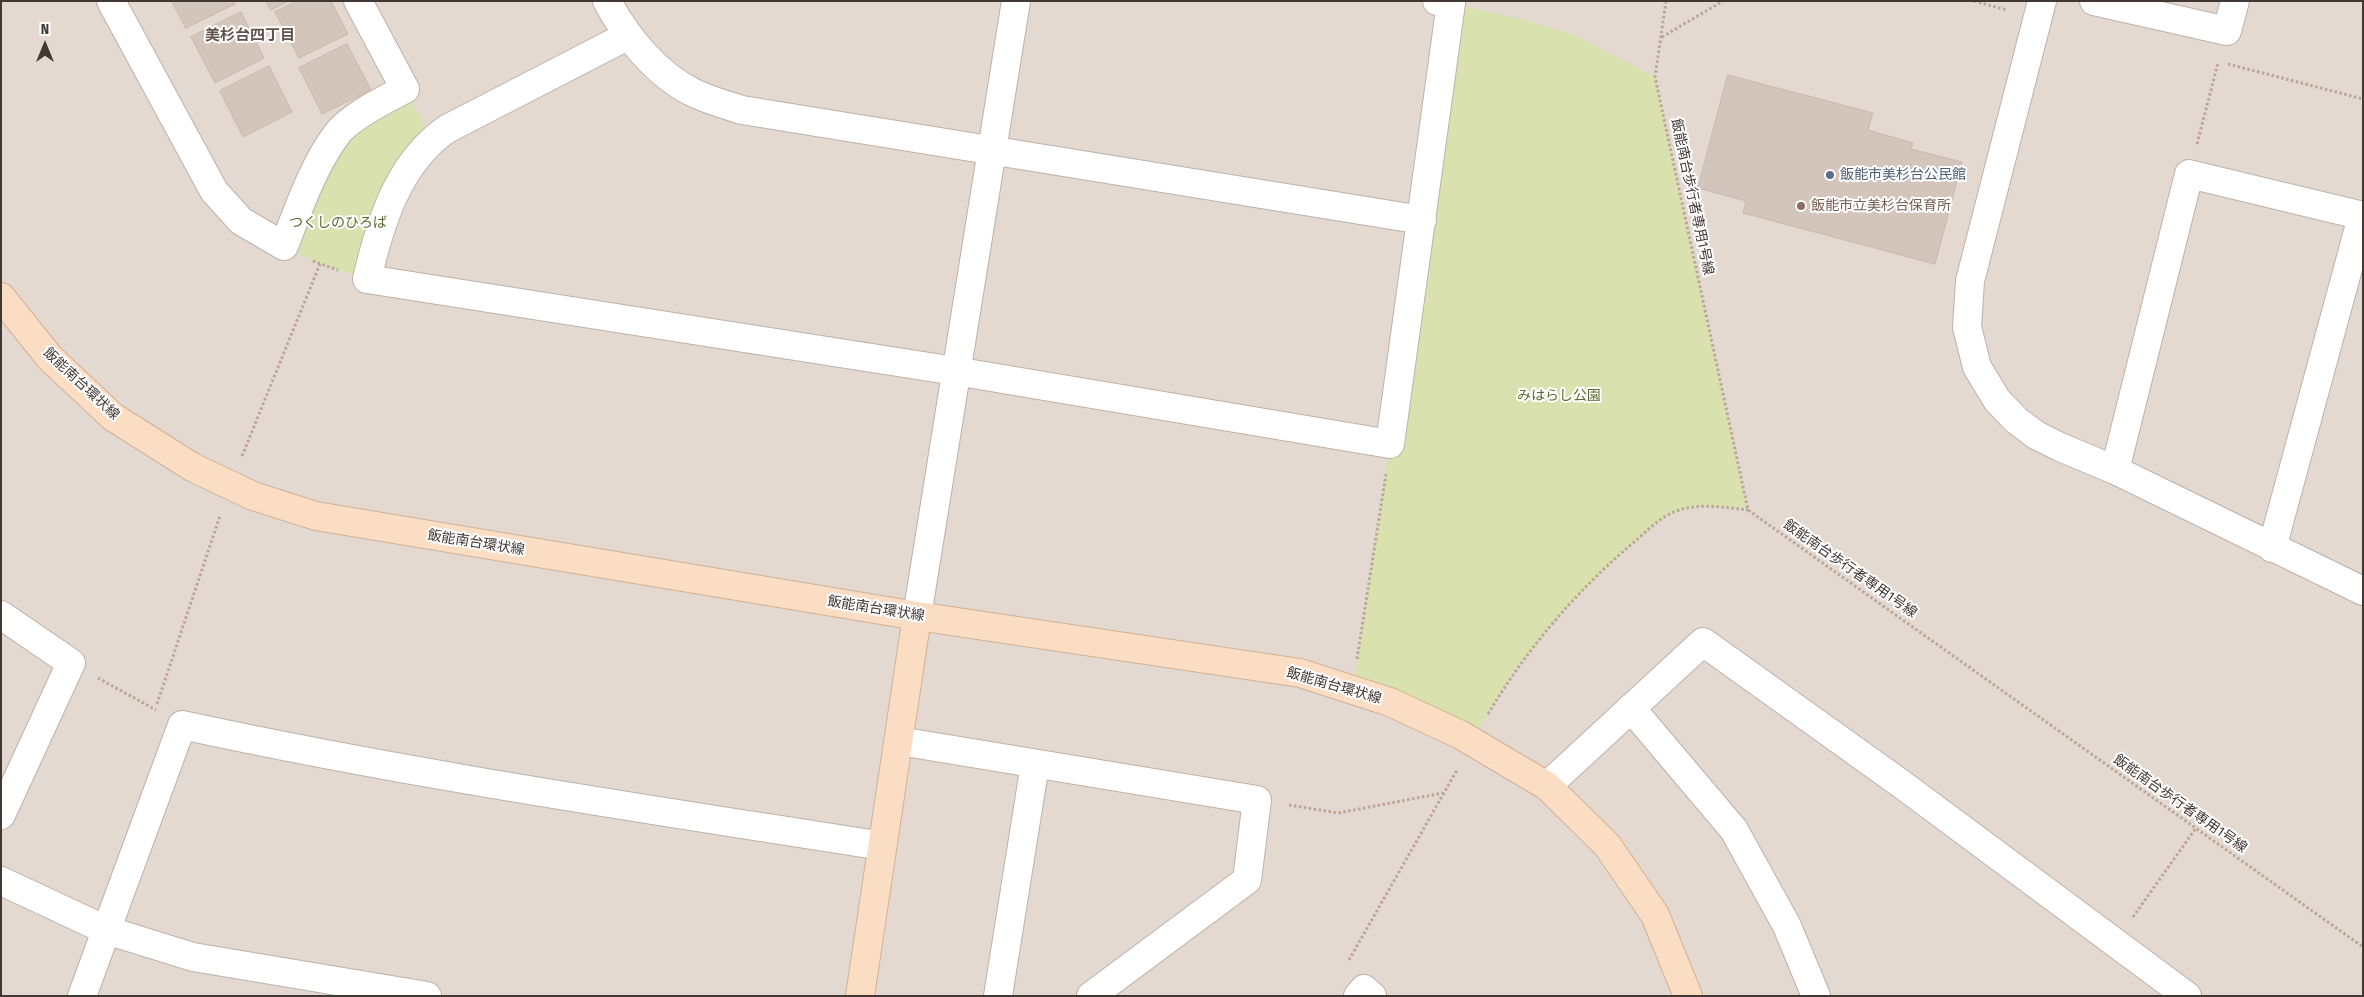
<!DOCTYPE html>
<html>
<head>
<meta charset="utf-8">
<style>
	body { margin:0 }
	#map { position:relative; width:2364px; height:997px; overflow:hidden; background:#f0e8e3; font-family:"Fira Sans Condensed",sans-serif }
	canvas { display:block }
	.frame { position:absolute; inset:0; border:2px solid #413834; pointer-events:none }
	.north { position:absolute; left:20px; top:20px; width:50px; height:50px; -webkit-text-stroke:4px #fff; paint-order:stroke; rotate:0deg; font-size:14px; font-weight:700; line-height:20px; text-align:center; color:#413834 }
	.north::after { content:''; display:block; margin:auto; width:18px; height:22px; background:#413834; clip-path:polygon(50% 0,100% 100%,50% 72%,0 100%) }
</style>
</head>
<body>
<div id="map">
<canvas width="2364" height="997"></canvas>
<div class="frame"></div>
<div class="north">N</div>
</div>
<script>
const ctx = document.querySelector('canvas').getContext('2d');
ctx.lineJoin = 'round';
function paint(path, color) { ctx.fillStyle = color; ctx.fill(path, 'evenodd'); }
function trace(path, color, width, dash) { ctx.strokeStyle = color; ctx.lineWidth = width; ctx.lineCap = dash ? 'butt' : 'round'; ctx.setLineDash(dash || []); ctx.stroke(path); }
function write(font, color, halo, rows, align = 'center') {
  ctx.font = font + ' "Fira Sans Condensed","Noto Sans JP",sans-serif'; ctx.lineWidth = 4; ctx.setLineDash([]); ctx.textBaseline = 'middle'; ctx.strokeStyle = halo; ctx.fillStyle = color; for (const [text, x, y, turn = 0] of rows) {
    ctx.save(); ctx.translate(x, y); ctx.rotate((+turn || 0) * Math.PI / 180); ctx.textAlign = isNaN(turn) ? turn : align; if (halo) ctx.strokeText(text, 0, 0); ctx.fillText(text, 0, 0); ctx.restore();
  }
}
const residential = new Path2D(`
	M1,1H2363V996H1Z`);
const green = new Path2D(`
	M1451,3L1532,22L1574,35L1655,77L1747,509L1701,505L1666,516L1619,555L1562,612L1512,673L1472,741L1353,690L1390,444Z
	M405,89L432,140L367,279L320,264L284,246L337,133Z`);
const building = new Path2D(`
	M172,1H234L235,4L186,28Z
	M266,1H289L271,10Z
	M297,1H331L348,34L299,58L275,12Z
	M241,12L264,58L215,83L191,37Z
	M347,44L371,90L322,114L299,68Z
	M269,66L292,112L243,137L220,91Z
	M1728,75L1873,113L1868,130L1913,143L1911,149L1962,162L1935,264L1743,213L1746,201L1698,188Z`);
const path = new Path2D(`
	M1666,1L1655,77L1748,510L2363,947
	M1974,1L2007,10
	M1662,37L1723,1
	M2228,64L2363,99
	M2197,144L2218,63
	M313,261L338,270
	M242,456L320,264
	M1357,659L1386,474
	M98,678L156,710
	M157,704L220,516
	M1488,714C1526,650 1576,591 1633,543C1644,534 1654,523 1666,516C1691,501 1721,507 1748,510
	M1289,805L1338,813L1443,793
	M2133,917L2196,828
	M1349,960L1457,770`);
const street = new Path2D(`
	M111,1L214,191L241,221L284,246C298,210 314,164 337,134C349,117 386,99 405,89L358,1
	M607,1C626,37 657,75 694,93C709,100 726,105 742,110L1422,220
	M2042,1L1970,281L1967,327L1977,367L1997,400L2016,420L2036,435L2060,447L2115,470L2363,591
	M2094,1L2227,31L2235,1
	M627,36L447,129C398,163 380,223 367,279L955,371L1390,444L1451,3L1437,1
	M2115,470L2189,174L2363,216
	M2272,548L2362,217
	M1,615L71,663L1,815
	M917,616L1016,1
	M1631,708L1734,830L1787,926L1816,996
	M899,741L1257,800L1247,880L1091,996
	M1547,786L1703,642L1900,783L2187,996
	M1,881L106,930L193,957L427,996
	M82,996L182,725C413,775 648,809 882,846
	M998,996L1035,764
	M1358,996L1364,989L1372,996`);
const secondary = new Path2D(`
	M1,297L50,358L113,417L192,467L253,496L316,516L917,616L1300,673L1390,702L1461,735L1547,786L1607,845L1655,915L1688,996
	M860,996L917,616`);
const markers = [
	[1830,175,5,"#5c6f8a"],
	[1801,206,5,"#8d6e63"]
];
const serviceNames = [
	["飯能市美杉台公民館",1840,175]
];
const streetNames = [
	["飯能南台歩行者専用1号線",1692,197,78],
	["飯能南台環状線",81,384,43],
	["飯能南台環状線",476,543,9],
	["飯能南台歩行者専用1号線",1850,569,35],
	["飯能南台環状線",876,609,9],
	["飯能南台環状線",1334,686,16],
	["飯能南台歩行者専用1号線",2180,804,35]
];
const educationNames = [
	["飯能市立美杉台保育所",1811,206]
];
const parkNames = [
	["つくしのひろば",338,223],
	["みはらし公園",1559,396]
];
const neighbourhoodNames = [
	["美杉台四丁目",250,36]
];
paint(residential, '#e3d9d1');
paint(green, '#d9e2ae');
paint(building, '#d3c4bc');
trace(building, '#cbb7ad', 1);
trace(street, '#bdb1aa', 30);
trace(secondary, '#d0b198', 30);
trace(path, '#bba599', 3, [2.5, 2.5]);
trace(street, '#fff', 28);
trace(secondary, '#faddc3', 28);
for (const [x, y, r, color] of markers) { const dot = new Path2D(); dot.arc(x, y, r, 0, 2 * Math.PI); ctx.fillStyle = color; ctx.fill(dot); trace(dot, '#fff', 2); }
write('14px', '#4e5e75', '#fff', serviceNames, 'left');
write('14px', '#413834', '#fff', streetNames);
write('14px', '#785e54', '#fff', educationNames, 'left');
write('14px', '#576d2d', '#fff', parkNames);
write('bold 15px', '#63534c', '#fff', neighbourhoodNames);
</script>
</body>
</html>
